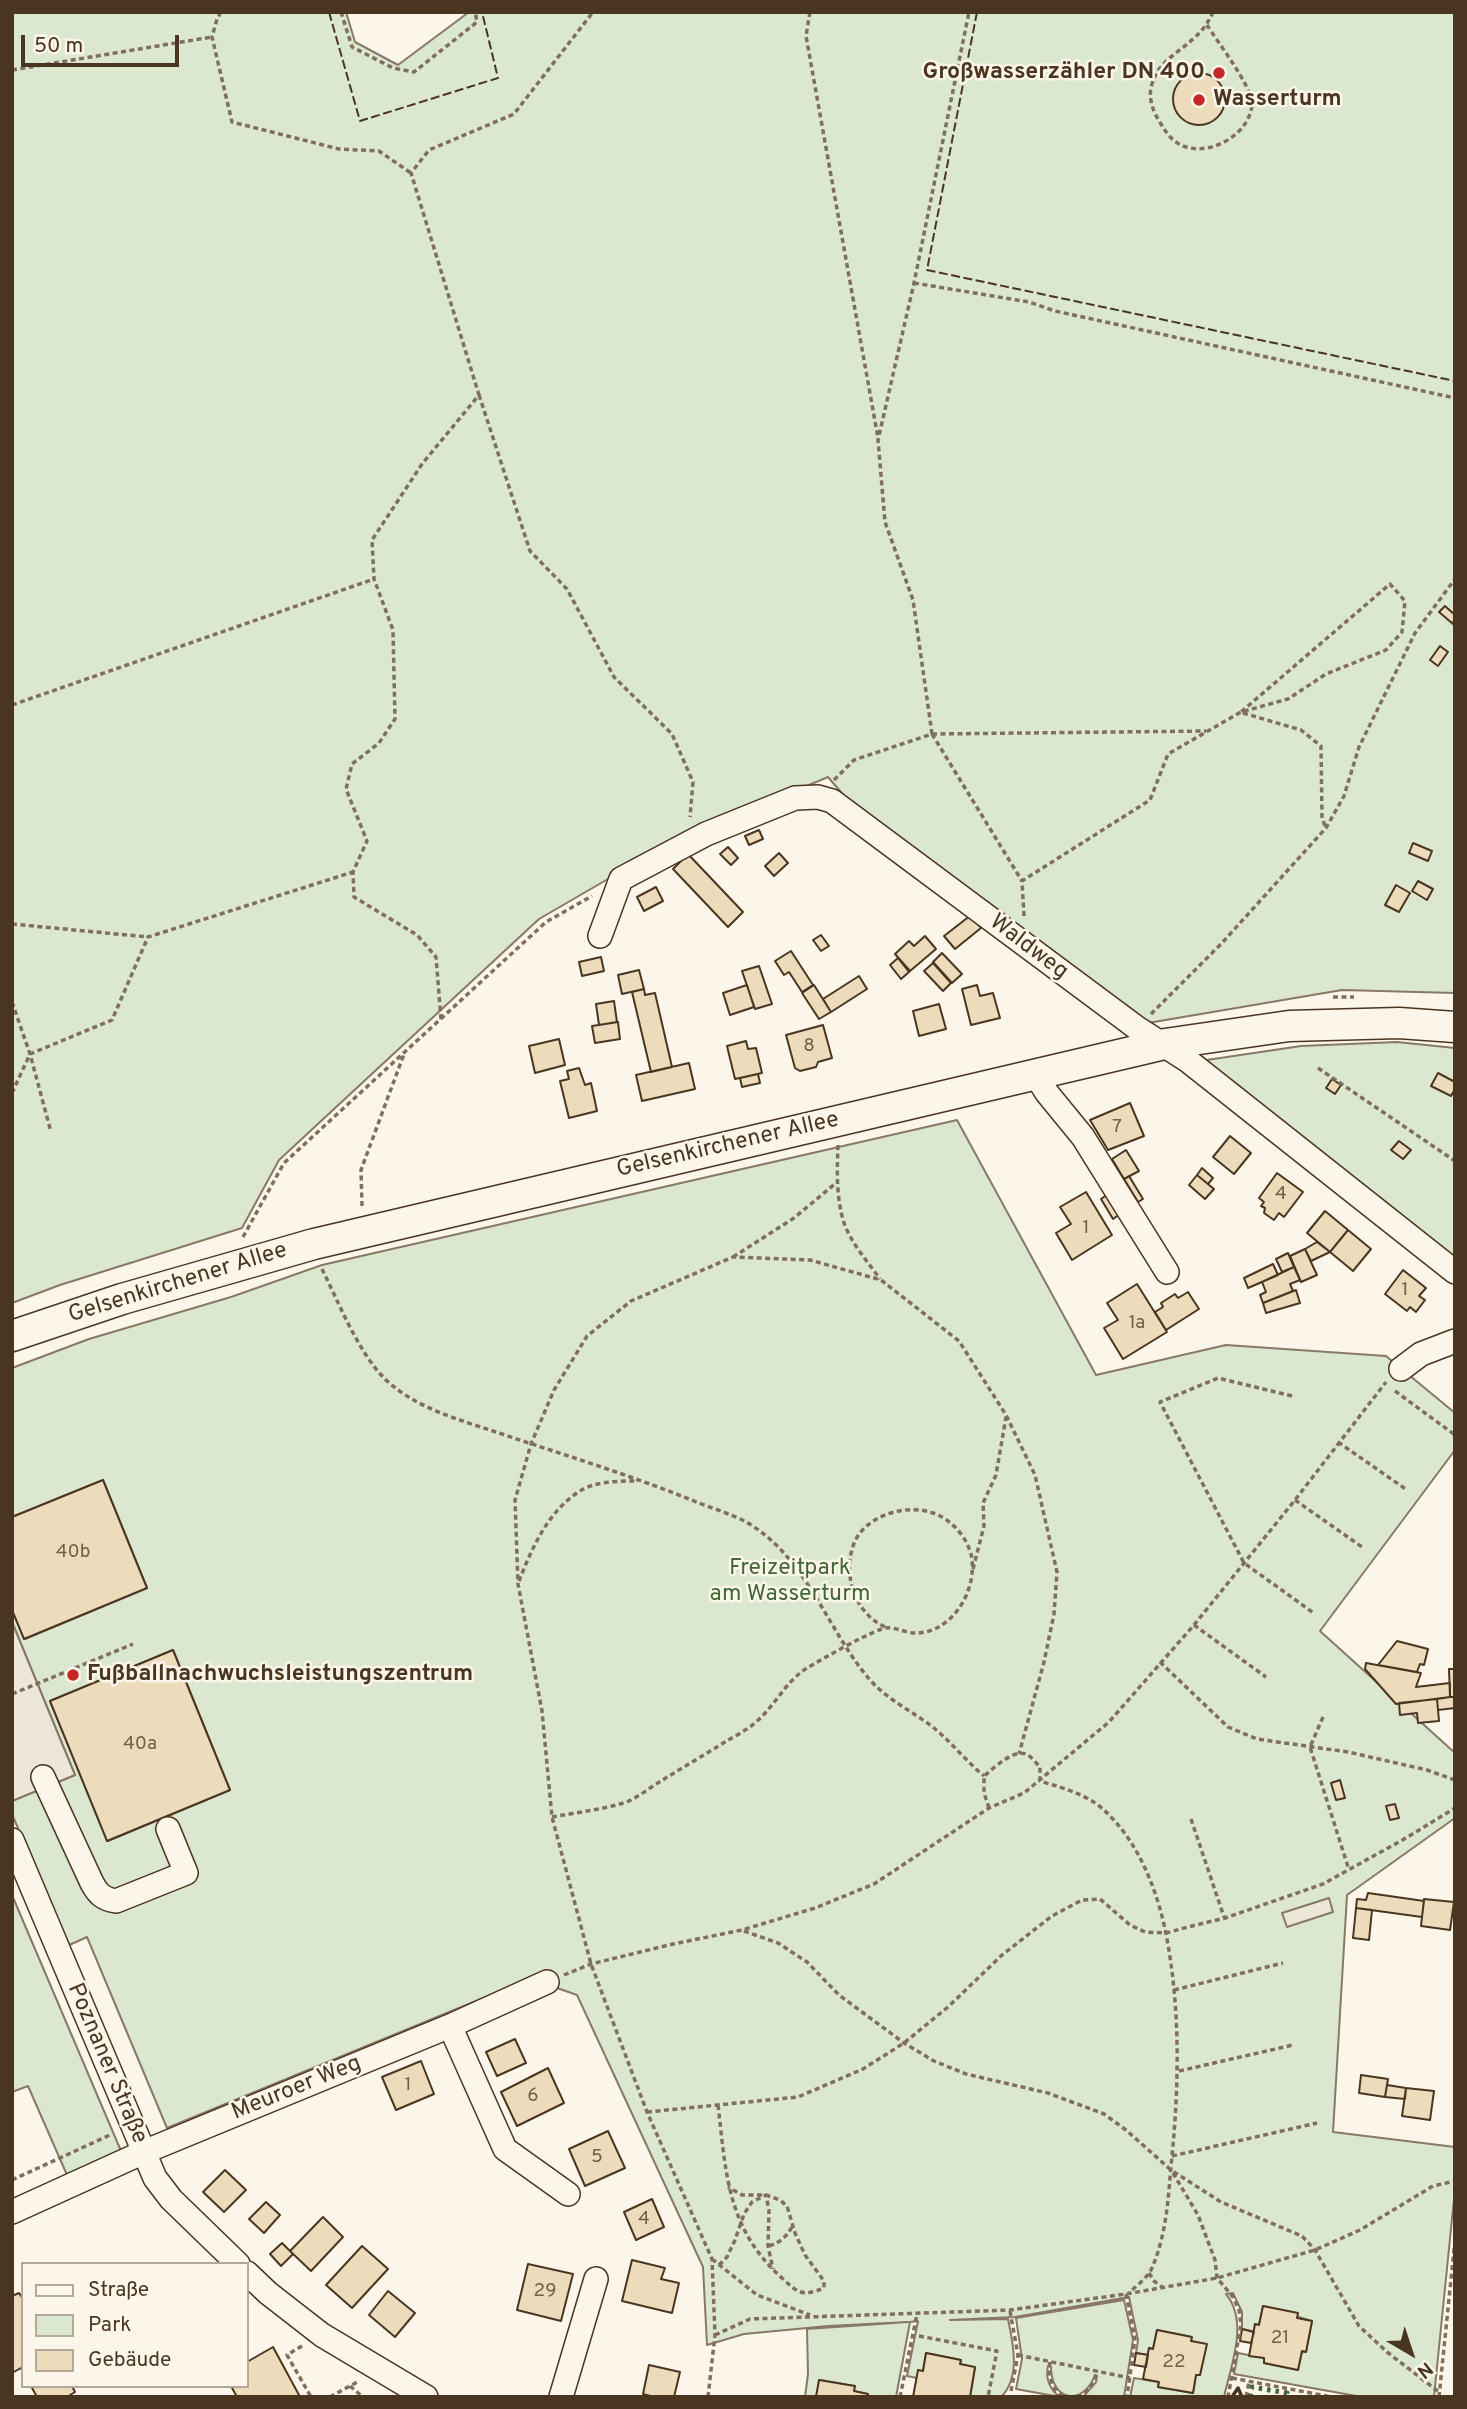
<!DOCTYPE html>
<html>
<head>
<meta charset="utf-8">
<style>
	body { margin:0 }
	#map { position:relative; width:1467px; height:2409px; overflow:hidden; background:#fbf6e9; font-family:Overpass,sans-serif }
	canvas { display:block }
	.frame { position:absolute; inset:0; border:14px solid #4a3520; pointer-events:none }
	.legend { position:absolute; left:21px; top:2262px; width:228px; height:126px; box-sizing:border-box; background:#fbf6e9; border:2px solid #b4a999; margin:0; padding:9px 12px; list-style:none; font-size:21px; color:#4a3520 }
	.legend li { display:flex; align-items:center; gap:14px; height:35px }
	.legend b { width:35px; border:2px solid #b4a999 }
	.north { position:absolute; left:1376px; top:2318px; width:70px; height:70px; -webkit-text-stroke:5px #fbf6e9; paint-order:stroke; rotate:141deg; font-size:19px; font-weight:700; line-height:28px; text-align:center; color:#4a3520 }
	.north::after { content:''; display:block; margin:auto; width:24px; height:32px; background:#4a3520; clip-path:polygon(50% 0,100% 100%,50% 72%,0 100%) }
	.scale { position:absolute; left:21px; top:35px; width:158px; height:32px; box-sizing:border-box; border:4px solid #4a3520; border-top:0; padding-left:9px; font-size:21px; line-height:24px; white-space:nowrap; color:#4a3520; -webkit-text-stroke:5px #fbf6e9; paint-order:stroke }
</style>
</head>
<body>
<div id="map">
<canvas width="1467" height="2409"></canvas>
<div class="frame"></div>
<ul class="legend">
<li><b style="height:9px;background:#fbf6e9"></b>Straße</li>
<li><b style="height:19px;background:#dce7d0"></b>Park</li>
<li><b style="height:19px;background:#ecdcbc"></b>Gebäude</li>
</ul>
<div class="north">N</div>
<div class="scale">50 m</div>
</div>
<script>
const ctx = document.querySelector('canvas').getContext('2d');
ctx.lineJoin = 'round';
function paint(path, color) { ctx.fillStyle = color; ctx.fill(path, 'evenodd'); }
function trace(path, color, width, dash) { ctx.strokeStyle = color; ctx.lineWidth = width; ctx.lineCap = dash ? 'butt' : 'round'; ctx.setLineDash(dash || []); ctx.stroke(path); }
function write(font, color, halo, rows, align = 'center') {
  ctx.font = font + ' Overpass,sans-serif'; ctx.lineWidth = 5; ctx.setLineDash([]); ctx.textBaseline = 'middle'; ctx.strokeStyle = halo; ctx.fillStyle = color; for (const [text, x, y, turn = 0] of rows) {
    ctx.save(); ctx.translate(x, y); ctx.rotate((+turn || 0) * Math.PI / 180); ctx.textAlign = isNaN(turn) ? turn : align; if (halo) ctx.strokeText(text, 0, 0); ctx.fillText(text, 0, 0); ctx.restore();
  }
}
const green = new Path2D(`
	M12,12H346L355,42L398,65L469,12H1455V993L1342,990L1142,1024L865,820L828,777L709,827L608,879L539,919L279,1160L242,1228L60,1285L12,1303Z
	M1397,1042L1455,1048V1263L1200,1061L1301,1046Z
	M957,1120L1096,1375L1226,1345L1386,1356L1455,1413V1450L1320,1631L1455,1753V1818L1347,1895L1333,2132L1455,2147V2189L1434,2397H1362L1234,2374L1238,2353L1264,2358V2363L1298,2370L1302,2351L1306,2352L1312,2321L1263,2306L1259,2325L1255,2324L1254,2332L1242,2329V2312L1233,2293L1226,2294C1249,2322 1231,2365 1224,2397H1130L1134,2378L1159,2382L1158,2387L1193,2393L1196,2375H1200L1206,2345L1191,2341V2337L1157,2330L1153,2349L1149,2348L1148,2355L1136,2353L1138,2340L1129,2297L1015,2317L950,2320L1008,2319C1013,2343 1021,2377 1001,2397H970L975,2368L960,2364L961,2360L926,2353L923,2371L917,2378L907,2376L918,2321L910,2322L896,2397H868V2394L854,2391V2386L820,2380L816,2397H805L808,2374L807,2329L908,2322L828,2326L744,2334L707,2345L703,2267L577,1995L557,1988L549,1971L167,2128L87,1937L67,1946L12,1814V1801L75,1775L12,1622V1610L25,1639L147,1588L103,1480L12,1517V1368L89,1339L231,1297L322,1265ZM173,1650L230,1790L108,1841L50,1701Z
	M12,1895L121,2151L67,2175L28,2086L12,2092Z
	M1124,2300L1133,2340L1124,2397H1083L1096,2382L1097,2376L1095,2375C1083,2407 1051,2401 1051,2367L1048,2366C1045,2378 1050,2390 1060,2397L1016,2389L1022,2359L1016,2318Z`);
const parking = new Path2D(`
	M12,1622L75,1775L12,1801Z
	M1329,1898L1333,1912L1287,1927L1282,1913Z`);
const building = new Path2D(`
	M1173 99a26 26 0 1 1 52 0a26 26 0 1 1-52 0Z
	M1445,606L1455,615L1453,624L1439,612Z
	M1440,646L1448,652L1438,666L1430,660Z
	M759,830L763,839L749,845L745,836Z
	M1413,843L1432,851L1428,861L1409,853Z
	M728,847L738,858L731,865L720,854Z
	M779,853L788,863L774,876L765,866Z
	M688,854L743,912L728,927L673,869Z
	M1418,881L1433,889L1427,900L1412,891Z
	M1396,885L1410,893L1399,912L1385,905Z
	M656,887L663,901L644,911L637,897Z
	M971,915L981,928L955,949L944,936Z
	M821,935L829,946L821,951L813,940Z
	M925,936L936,949L910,971L895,954L909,941L914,946Z
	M791,951L813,985L802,992L789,972L784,975L775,961Z
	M942,953L962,974L952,983L933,962Z
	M601,957L604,971L582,976L579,962Z
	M898,958L909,972L901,979L890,965Z
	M933,963L951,983L943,991L924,971Z
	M759,966L772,1004L755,1009L742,971Z
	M639,970L644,989L622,994L618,975Z
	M859,976L867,989L831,1012L823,999Z
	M747,985L754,1007L730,1015L723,993Z
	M814,985L831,1012L819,1019L802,993Z
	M977,985L980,996L993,993L1000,1018L971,1025L962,989Z
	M644,989L645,995L655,993L672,1067L651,1072L632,992Z
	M614,1001L617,1022L599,1025L596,1004Z
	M939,1004L946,1029L919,1036L913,1011Z
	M618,1022L620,1039L595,1043L592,1026Z
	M823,1025L832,1058L818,1062L816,1067L800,1071L795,1068L786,1035Z
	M559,1039L565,1065L535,1073L529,1046Z
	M746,1041L748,1049L756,1048L762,1073L735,1079L727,1046Z
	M689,1063L695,1089L642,1101L636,1075Z
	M579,1068L585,1085L591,1083L597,1111L569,1118L560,1081L569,1079L567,1071Z
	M1438,1073L1455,1082V1089L1451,1096L1431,1086Z
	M758,1074L760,1083L742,1087L740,1078Z
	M1332,1079L1341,1085L1335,1094L1326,1088Z
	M1130,1103L1144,1136L1108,1150L1090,1120Z
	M1230,1136L1251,1153L1234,1174L1213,1157Z
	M1399,1141L1411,1150L1403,1159L1391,1150Z
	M1126,1150L1139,1171L1124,1179L1112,1159Z
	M1202,1168L1213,1178L1208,1184L1197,1175Z
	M1277,1173L1303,1192L1284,1217L1279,1213L1274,1220L1264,1213L1265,1208L1261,1206L1264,1202L1259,1198Z
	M1197,1175L1214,1189L1205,1199L1189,1185Z
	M1129,1176L1143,1199L1138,1202L1124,1179Z
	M1086,1192L1112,1235L1072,1260L1056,1233L1071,1224L1060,1207Z
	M1111,1192L1123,1212L1113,1219L1101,1199Z
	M1325,1211L1348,1230L1330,1252L1307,1233Z
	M1348,1230L1371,1249L1353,1271L1330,1252Z
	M1317,1242L1330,1252L1311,1261L1305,1249Z
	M1305,1249L1317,1275L1301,1282L1290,1256Z
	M1288,1253L1294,1267L1282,1272L1276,1259Z
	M1273,1264L1278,1275L1248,1288L1244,1278Z
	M1294,1267L1300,1280L1290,1284L1293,1291L1263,1303L1260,1295L1266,1292L1262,1282Z
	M1403,1270L1426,1288L1419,1296L1425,1300L1416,1312L1410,1307L1407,1311L1385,1294Z
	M1137,1284L1167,1332L1123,1359L1104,1328L1118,1320L1107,1303Z
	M1296,1290L1300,1303L1266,1313L1263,1303Z
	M1188,1292L1199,1309L1166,1330L1155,1312L1163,1307L1161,1303L1175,1294L1178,1298Z
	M103,1480L147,1588L24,1639L12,1610V1517Z
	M1397,1641L1428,1649L1424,1665L1420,1664L1417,1672L1378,1665Z
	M173,1650L230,1790L107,1841L50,1701Z
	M1366,1663L1421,1673L1416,1687L1450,1683V1697L1396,1704L1365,1669Z
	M1449,1669H1455V1697H1450Z
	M1450,1697H1455V1708L1438,1710L1437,1699Z
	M1437,1699L1439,1721L1418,1723L1417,1713L1400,1715L1399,1703Z
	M1340,1780L1345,1798L1336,1800L1331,1783Z
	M1395,1804L1399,1818L1390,1820L1386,1806Z
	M1368,1893L1424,1901L1422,1917L1356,1908L1357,1899L1366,1900Z
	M1424,1899L1454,1902L1450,1930L1421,1926Z
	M1356,1908L1372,1910L1369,1940L1353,1938Z
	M515,2039L526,2063L497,2076L486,2052Z
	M421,2061L434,2094L396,2110L382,2077Z
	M548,2068L564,2103L517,2126L501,2092Z
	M1361,2075L1388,2079L1385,2097L1359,2093Z
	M1387,2085L1406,2088L1405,2099L1385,2097Z
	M1406,2088L1434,2091L1430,2120L1402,2116Z
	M608,2131L625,2168L585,2186L569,2149Z
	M225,2170L246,2190L224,2212L203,2192Z
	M652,2199L664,2227L636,2240L624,2212Z
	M266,2202L280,2215L264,2233L249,2219Z
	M323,2217L343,2237L311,2271L290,2251Z
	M282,2243L293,2254L281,2266L270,2254Z
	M362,2246L388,2269L352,2308L326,2285Z
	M632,2260L665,2268L661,2279L679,2283L672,2313L622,2301Z
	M528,2264L573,2274L561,2321L517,2310Z
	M388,2291L415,2313L395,2337L369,2315Z
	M19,2293L23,2299V2372L21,2368L12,2373V2296Z
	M1263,2306L1298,2313L1297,2318L1312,2321L1306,2352L1302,2351L1298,2370L1264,2363V2358L1249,2356L1255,2324L1259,2325Z
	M1242,2329L1254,2332L1251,2343L1240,2341Z
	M1157,2330L1192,2337L1191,2341L1207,2344L1200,2375H1196L1193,2393L1158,2387L1159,2382L1143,2379L1149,2348L1153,2349Z
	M273,2347L299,2395L296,2397H237L231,2386H247V2362Z
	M926,2353L961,2360L960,2364L975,2367L970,2397H913L918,2370L923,2371Z
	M1136,2353L1148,2355L1146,2367L1134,2365Z
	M649,2365L680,2372L674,2397H654L643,2394Z
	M819,2380L855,2386L854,2391L868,2394V2397H816Z
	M31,2386H72L75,2392L67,2397H37Z`);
const path = new Path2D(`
	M221,12L217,19L212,37L232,122L339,149L379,151L411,173
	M341,12L352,47L393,68L414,72L477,22L475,12
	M810,12L806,36L878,438
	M1207,25C1217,41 1253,88 1252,104C1250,136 1206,159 1179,144C1169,138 1164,129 1158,119C1152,109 1148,96 1152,84C1161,52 1198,48 1213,12
	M12,70L212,37
	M914,283L1029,302L1055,311L1455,398
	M479,395L530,551L567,589L614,677L672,734L693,782L690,817
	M12,705L374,579
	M1243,713L1301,730L1321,746L1322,818L1325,826
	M932,734L1206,731
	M932,734L1022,881
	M834,780L854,760L932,734L913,600L885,522L878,440L914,283L969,12
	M1024,916L1022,881L1150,800L1168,754L1241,712L1288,699L1326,674L1386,650L1402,632L1405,601L1390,584L1241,712
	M12,924L148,937
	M1333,997H1354
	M12,1002L30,1054L51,1132
	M1151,1014L1221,944L1326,828L1344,796L1359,747L1415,633L1455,579
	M441,1019L436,957L417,935L354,897L353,872L367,841L346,789L352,764L379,743L395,719L393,630L374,579L372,540L422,464L479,395L411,173L429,150L514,114L593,12
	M1318,1068L1455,1161
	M12,1093L30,1054L112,1020L148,937L353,872
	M838,1145C837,1171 836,1197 844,1223C851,1243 868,1262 880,1279
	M362,1206L361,1170L404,1054
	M243,1237L284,1163L546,922L592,896
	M733,1257L794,1218L836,1183
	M322,1269C339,1303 358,1352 385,1379C415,1408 460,1420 499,1433C564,1455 630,1475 694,1501C711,1508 732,1514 748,1523C809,1560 827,1631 871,1681C889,1701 914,1712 934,1728C952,1743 966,1761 984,1776
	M1395,1391L1455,1435
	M1292,1396L1218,1378L1160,1402L1244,1563L1315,1614
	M1338,1442L1407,1490
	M1295,1500L1362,1547
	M973,1569L984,1526L983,1503L996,1475L1006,1417
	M519,1581C532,1548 548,1511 580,1491C596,1481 619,1481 638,1481
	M1194,1625L1266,1677
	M1160,1662L1228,1727L1257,1739L1348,1752L1427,1770L1455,1780
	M12,1694L133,1644
	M1323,1717L1310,1747L1349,1870
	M989,1808L984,1793V1776C994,1768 1013,1749 1026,1754C1031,1756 1036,1763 1040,1767V1781C1066,1789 1091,1795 1110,1816C1140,1846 1158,1893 1166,1934C1181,2011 1179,2089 1171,2166C1168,2202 1166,2237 1151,2270C1146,2279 1136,2286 1129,2293
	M552,1817C574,1813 598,1810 620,1804C634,1801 649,1788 661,1781C682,1768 704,1755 725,1742C735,1736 747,1730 756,1722C775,1706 785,1682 807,1668C826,1657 862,1636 882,1629C891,1625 903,1632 913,1633C952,1635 979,1589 971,1554C966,1536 951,1519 933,1513C905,1503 863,1516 853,1546C843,1577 855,1613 885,1627
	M1191,1819L1224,1917
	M744,1931L778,1943L807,1962L839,1995L904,2043L934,2061L966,2074L1048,2093L1104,2114L1126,2130L1171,2170L1221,2202L1302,2236L1315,2250L1359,2326L1387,2352L1439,2392
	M564,1975L591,1964L673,1944L742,1930L815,1908L874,1884L989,1808L1024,1793L1109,1722L1194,1625L1295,1500L1386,1382
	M1174,1990L1283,1963
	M1179,2071L1293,2045
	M718,2105C726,2173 727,2229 782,2278C798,2293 802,2297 824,2288V2281L805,2255L795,2233L787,2206L780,2200L766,2195H742L728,2187
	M647,2112L798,2097L863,2069L904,2043L948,2007L1002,1955L1052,1916L1082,1900L1100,1899L1130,1925L1145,1932L1166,1933L1188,1927L1225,1918L1323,1884L1406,1838L1455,1808
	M1172,2156L1317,2123
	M1173,2173L1198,2215L1215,2260L1217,2278L1233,2297L1239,2310L1241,2325L1228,2397
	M12,2180L112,2134
	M769,2246C781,2242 786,2237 792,2227
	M712,2259L757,2295L810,2315
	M719,2265L727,2257L735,2240L744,2214L752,2202L766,2195L769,2210L768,2246L773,2269
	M1149,2273L1154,2281L1162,2287
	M1126,2294L1135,2339L1127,2397
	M1010,2311L1018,2355L1011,2391
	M715,2335L750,2319L1010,2310L1126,2294L1217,2278L1315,2250L1360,2230L1433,2186L1455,2181
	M919,2336L997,2351L988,2397
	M302,2346L287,2355L311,2397
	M1018,2355L1130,2378
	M1050,2362C1048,2375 1051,2390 1064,2397
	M1232,2378L1332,2397
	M350,2386L363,2397
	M330,2397L359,2381
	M708,2397L715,2335L712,2259L647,2112L591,1964L552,1817L542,1711L518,1584L515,1500L531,1444L554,1390L587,1336L631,1301L733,1257L810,1260L881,1280L959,1341L1006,1415L1035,1475L1057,1572L1054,1614L1044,1662L1019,1754
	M900,2397L917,2314
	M1077,2397C1089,2393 1094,2383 1097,2371
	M1246,2397L1249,2382
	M1439,2397L1455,2240`);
const minor = new Path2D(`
	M600,936L621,879L706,834L795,798L818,797L832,801L1137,1028L1187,1060L1455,1272
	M1035,1074L1047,1093L1083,1137L1167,1272
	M1401,1369L1421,1354L1455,1341
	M43,1777L92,1883C98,1894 103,1899 116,1901L186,1873L168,1829
	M12,1840L155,2178L171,2199L238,2264
	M450,2026L505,2149L568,2194
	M12,2212L144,2152L450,2026L547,1982
	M247,2273L268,2293L322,2335L426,2397
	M561,2397L596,2279`);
const major = new Path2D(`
	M12,1336L122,1299L314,1244L1165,1044L1289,1026L1399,1023L1455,1027`);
const hedge = new Path2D(`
	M1250,2397L1252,2387L1287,2393L1286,2397`);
const fence = new Path2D(`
	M329,12L360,121L498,78L482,12
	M977,12L927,270L1455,381`);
const wall = new Path2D(`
	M1232,2397L1238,2388L1242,2397`);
const markers = [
	[1219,73,7,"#c62828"],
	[1199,100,7,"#c62828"],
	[73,1675,7,"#c62828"]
];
const numberNames = [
	["8",809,1047],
	["7",1117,1128],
	["4",1281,1195],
	["1",1086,1229],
	["1",1405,1291],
	["1a",1137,1324],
	["40b",73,1553],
	["40a",140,1745],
	["1",408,2086],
	["6",533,2097],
	["5",597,2158],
	["4",644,2220],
	["29",545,2292],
	["21",1280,2339],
	["22",1174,2363]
];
const poiNames = [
	["Großwasserzähler DN 400",1205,73,"right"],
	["Wasserturm",1213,100],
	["Fußballnachwuchsleistungszentrum",87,1675]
];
const streetNames = [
	["Waldweg",1028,948,37],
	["Gelsenkirchener Allee",728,1146,-13],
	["Gelsenkirchener Allee",178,1284,-17],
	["Poznaner Straße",106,2064,67],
	["Meuroer Weg",297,2089,-22]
];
const parkNames = [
	["Freizeitpark",790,1569],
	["am Wasserturm",790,1595]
];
paint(green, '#dce7d0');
trace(green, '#887966', 2);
paint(parking, '#ede7d9');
trace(parking, '#887966', 2);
paint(building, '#ecdcbc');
trace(building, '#4a3520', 2);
trace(minor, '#4a3520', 26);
trace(major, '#4a3520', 33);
trace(path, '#7f6f5c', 3.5, [5, 3.5]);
trace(minor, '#fbf6e9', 23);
trace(major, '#fbf6e9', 30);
trace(hedge, '#436837', 5, [3.5, 5]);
trace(fence, '#4a3520', 2, [9, 3.5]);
trace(wall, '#4a3520', 3.5);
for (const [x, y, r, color] of markers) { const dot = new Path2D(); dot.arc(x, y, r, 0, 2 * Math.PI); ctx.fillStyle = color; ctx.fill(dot); trace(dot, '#fbf6e9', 2.5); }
write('19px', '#725f47', null, numberNames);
write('bold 23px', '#4a3520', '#fbf6e9', poiNames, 'left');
write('23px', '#4a3520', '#fbf6e9', streetNames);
write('23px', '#436837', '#fbf6e9', parkNames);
</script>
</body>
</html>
